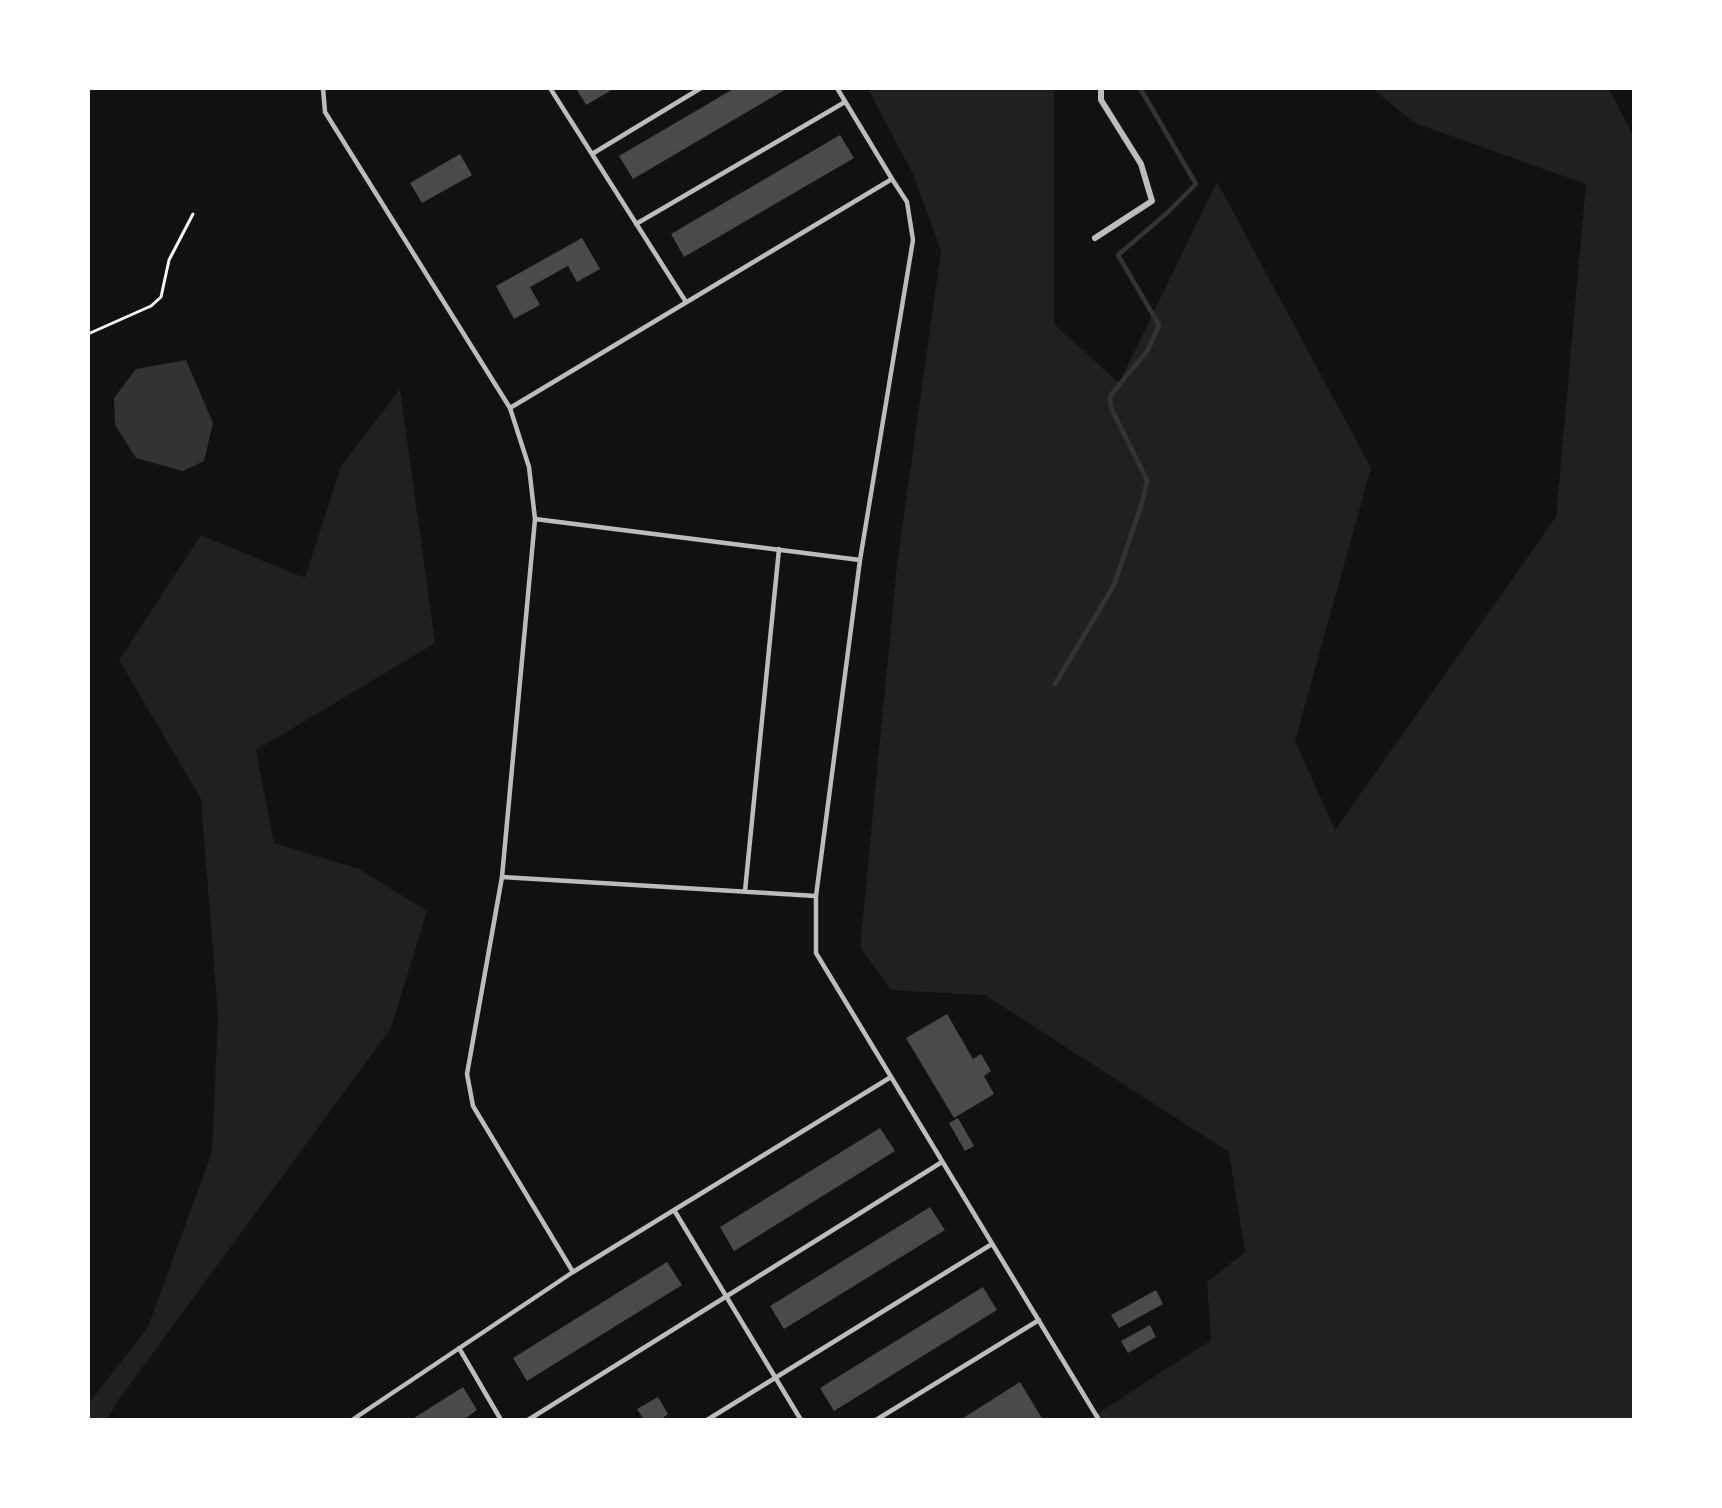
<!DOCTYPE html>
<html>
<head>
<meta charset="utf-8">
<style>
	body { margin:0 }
	#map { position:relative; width:1722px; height:1508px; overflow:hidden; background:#111; font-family:"Source Serif 4",serif }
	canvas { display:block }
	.frame { position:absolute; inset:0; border:90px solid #fff; pointer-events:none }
</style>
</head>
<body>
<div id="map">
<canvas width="1722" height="1508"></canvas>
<div class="frame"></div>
</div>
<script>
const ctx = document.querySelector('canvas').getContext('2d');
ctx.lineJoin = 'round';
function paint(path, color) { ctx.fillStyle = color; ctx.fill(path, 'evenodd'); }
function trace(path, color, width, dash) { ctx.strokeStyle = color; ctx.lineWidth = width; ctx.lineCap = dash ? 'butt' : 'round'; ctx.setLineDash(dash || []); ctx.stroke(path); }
const green = new Path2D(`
	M868,89H1054V324L1119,383L1217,182L1371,468L1295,741L1335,830L1556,517L1586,184L1415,123L1373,89H1609L1634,137L1633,1419H1089L1211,1340L1207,1282L1245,1252L1229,1152L985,995L891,990L860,947L897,565L941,251L913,174Z
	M400,389L435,643L256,750L274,843L359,869L427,911L391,1028L120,1398L107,1419H89V1403L148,1327L212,1152L218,1016L201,799L119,660L201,535L305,578L341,466Z`);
const water = new Path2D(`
	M186,360L213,423L204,461L183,471L136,458L115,425L114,398L136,369Z`);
const stream = new Path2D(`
	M1055,684L1114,585L1142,503L1147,480L1111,408L1110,396L1148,350L1159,325L1118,255L1167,213L1196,184L1140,88`);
const building = new Path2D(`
	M576,88H615L586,105Z
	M735,88H788L633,179L619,156Z
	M840,135L854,158L684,257L671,234Z
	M460,154L472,175L422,203L410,183Z
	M582,238L600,269L577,282L568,266L530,287L540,305L514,319L496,286Z
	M947,1014L973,1059L981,1054L991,1071L984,1076L994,1094L954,1118L906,1038Z
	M958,1118L974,1146L965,1151L949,1123Z
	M880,1128L895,1151L734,1251L720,1227Z
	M930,1207L945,1230L784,1329L770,1306Z
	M667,1262L682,1285L527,1381L513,1358Z
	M983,1287L997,1310L834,1411L820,1388Z
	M1156,1290L1163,1304L1119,1328L1111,1315Z
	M1150,1325L1156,1337L1128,1353L1121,1341Z
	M1020,1382L1043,1420H960Z
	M463,1387L477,1410L463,1420H411Z
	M658,1397L668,1414L660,1420H644L637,1409Z`);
const path = new Path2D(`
	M88,334L151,306L161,297L169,260L193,214`);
const service = new Path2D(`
	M323,88L325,112L510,408L529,467L535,519L502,877L467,1074L473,1106L573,1272L352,1420
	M550,88L686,302
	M592,154L701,88
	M636,224L845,102
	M510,408L892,179L837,88
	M535,519L860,560L913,240L907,202L892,179
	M860,560L816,896V953L1099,1420
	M502,877L816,896
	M745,891L779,549
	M674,1210L801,1420
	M573,1272L891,1077
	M459,1348L501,1420
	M528,1420L942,1162
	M707,1420L992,1244
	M876,1420L1039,1320`);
const minor = new Path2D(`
	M1095,238L1152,201L1141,164L1101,100V88`);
paint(green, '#202020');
paint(water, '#333');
trace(stream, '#333', 4.5);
paint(building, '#4a4a4a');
trace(path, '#f5f5f5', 3);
trace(service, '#bcbcbc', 4.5);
trace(minor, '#bcbcbc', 6);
</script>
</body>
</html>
